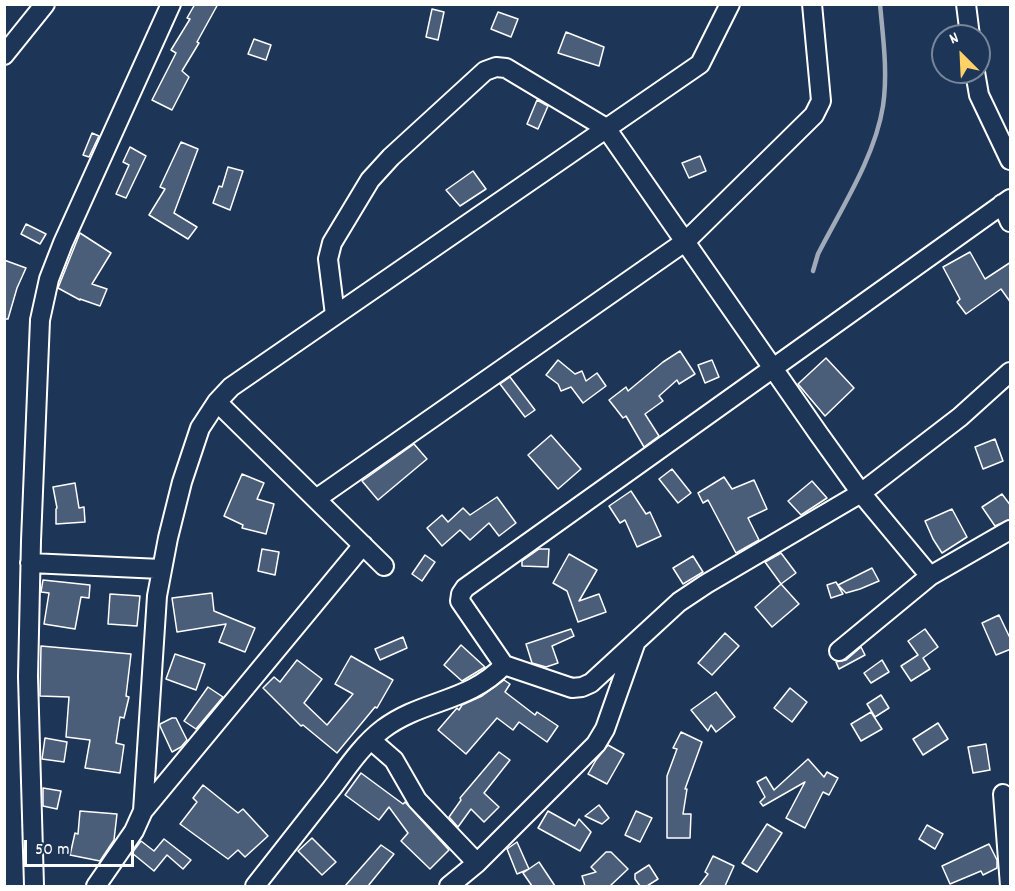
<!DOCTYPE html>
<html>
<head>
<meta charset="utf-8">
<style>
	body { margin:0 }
	#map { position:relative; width:1015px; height:891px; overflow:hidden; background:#1d3557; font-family:Dekko,sans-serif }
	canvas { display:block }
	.frame { position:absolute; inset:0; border:6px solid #fff; pointer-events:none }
	.north { position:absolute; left:931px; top:24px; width:60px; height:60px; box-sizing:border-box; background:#1d3557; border:2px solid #77869a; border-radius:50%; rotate:336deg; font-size:16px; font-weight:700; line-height:24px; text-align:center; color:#fff }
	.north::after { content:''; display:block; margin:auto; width:21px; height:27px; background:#ffd166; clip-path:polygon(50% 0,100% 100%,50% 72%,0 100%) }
	.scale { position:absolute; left:24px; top:840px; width:110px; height:27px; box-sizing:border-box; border:3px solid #fff; border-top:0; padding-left:8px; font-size:18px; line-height:21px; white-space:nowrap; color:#fff; -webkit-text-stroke:4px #1d3557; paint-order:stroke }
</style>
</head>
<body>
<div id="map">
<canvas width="1015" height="891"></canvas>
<div class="frame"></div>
<div class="north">N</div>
<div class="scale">50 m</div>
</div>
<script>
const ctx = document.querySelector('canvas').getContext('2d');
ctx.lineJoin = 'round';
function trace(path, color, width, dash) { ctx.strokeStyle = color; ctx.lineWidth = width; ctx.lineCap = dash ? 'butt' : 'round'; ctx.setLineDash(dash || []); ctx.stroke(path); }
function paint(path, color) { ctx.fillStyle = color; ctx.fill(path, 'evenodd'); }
const stream = new Path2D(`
	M813,271L818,254C841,209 875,157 883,106C888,72 883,38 880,4`);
const building = new Path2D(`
	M195,4H218L197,42L199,43L182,71L189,77L172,110L152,100L176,53L171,50L190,19L187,18Z
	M432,9L444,12L438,40L426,37Z
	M498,12L518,19L511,37L491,29Z
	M566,32L604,47L599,66L558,53Z
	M254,39L271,45L266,60L248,54Z
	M537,100L548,106L538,129L527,124Z
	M92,133L99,136L89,157L83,155Z
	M181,142L198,149L174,213L197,227L188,239L149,215L165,189L160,187Z
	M130,147L146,156L126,198L116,194L129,165L123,162Z
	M700,156L706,171L689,178L682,163Z
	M228,167L243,171L230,210L213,203L219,186L222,187Z
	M473,171L486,189L460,206L446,190Z
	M26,224L46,234L40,244L21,234Z
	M80,233L111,253L92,284L107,289L100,306L80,299V300L58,288Z
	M970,252L985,279L1011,262V303L1001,289L966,314L957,302L960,299L943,267Z
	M4,260L26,268L17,288L8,319H4Z
	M680,351L695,374L679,384L677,380L659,396L663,401L645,414L659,436L644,447L626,416L623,418L609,400L626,387L628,391L663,362Z
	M826,358L854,388L825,416L798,384Z
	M558,360L575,374L582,371L586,381L597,373L606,386L583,403L571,387L561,391L558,384L546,375Z
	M712,360L719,377L705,383L698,365Z
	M510,377L535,410L525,417L500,384Z
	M551,435L581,469L558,489L528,455Z
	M995,439L1003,461L983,469L975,447Z
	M414,444L427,459L378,500L362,481Z
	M672,469L691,493L678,503L659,479Z
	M242,474L264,483L257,499L274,504L266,534L242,528L243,525L224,516Z
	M724,477L732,489L754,480L767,509L748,518L759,540L736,553L708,500L703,503L698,493Z
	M812,481L827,498L801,515L788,501Z
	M75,483L79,508L84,507L85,522L56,524V509L57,508L53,487Z
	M631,491L646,514L650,512L661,536L637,547L625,520L620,523L609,506Z
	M1002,494L1011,506V519L995,526L982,507Z
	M497,497L516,523L499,536L489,523L470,540L460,530L442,546L427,528L442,515L448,522L463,508L470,515Z
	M952,509L967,537L942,553L933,539L925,521Z
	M262,549L279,552L275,575L258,571Z
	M539,549H549L548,567L522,566V561Z
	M781,553L796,573L781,584L765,562Z
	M569,554L597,570L579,601L599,594L606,612L578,622L567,591L553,583Z
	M425,555L435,562L422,581L412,574Z
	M693,556L703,572L683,584L673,568Z
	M872,568L879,581L860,589L846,593L838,585Z
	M43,580L90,585L89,598L81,597L75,629L44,624L49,593L41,592Z
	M836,582L843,594L831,598L827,585Z
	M781,584L799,604L772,627L755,607Z
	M212,593L214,611L255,628L245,652L219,642L226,624L177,632L172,598Z
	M110,594L140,596L137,626L108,624Z
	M999,615L1011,640V649L996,655L982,623Z
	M571,629L574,636L552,646L558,663L546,667L532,663L526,644Z
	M925,629L938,647L923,658L930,669L911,681L901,666L918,655L908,641Z
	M725,633L739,646L712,675L698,663Z
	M403,637L407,648L380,660L375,649Z
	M461,645L485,667L462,681L444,665Z
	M41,646L131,654L126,696L129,697L124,718L120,717L116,743L124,745L120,773L85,768L90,740L66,737L69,697L40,696Z
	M861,647L865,655L839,669L836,662L846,660Z
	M175,654L205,664L196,690L166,679Z
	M351,656L393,680L377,708L375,707L337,753L303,725L301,726L263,688L274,677L280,682L297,660L322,679L304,703L327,725L353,694L335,684Z
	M882,660L889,672L871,683L864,673Z
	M504,680L510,684L505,692L535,715L537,712L558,726L547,742L519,722L513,730L497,718L466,754L438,730L457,708L459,710L462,705L482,696Z
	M208,687L223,697L196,729L184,721Z
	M790,688L807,702L792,722L774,708Z
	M716,692L735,717L716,732L711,725L708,731L691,710Z
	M881,695L889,708L875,717L867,704Z
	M871,712L882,729L861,741L851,724Z
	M172,718H176L187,740L181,747L172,752L160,726V724Z
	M938,723L948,739L923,755L913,739Z
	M681,732L702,742L685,789H687L683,814H691L690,838H667V776L677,749L673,748Z
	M45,738L67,742L64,762L42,759Z
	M986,744L990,770L973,773L968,747Z
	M608,745L624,754L607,784L588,774L596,760Z
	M499,752L510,760L484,793L499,807L484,822L471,809L458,827L449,817L461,800L460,798Z
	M808,759L824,777L827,772L838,778L829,795L823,792L805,828L786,818L805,782L763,806L760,802L765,797L757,782L766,777L774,790Z
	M361,773L403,804L405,802L449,850L430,869L401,841L408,833L389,807L379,820L345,795Z
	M203,785L238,813L243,809L268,836L245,857L238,850L228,859L180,824L197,802L193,798Z
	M43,788L61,791L57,809L43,806Z
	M599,805L609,818L602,824L585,816Z
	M80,811L117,814L114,840L100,861L70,855L75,833L78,834Z
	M548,811L575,826L579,819L591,832L580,851L538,828Z
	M636,811L652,818L640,842L625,835Z
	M767,824L782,833L757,872L742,863Z
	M927,825L943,834L935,849L919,839Z
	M312,838L336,862L322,875L298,851Z
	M164,839L191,860L183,869L167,855L154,871L132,853L141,841L154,851Z
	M517,842L529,869L517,874L507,849Z
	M989,844L997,860V868L983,875L981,871L950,884L942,866Z
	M381,845L394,854L368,886H345Z
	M606,852H611L628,869L610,886H585L582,876L596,872L591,867Z
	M713,856L734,866L725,886H699L708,874L705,872Z
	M539,862L555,886H532L523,873Z
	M649,865L658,879L647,886H640L635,879V874Z`);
const minor = new Path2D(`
	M966,4L970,36
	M4,55L45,4
	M975,72L979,95L1010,160
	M1010,199L465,588L461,594L460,601L504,665L572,688L582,687L591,683L679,602L706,584L861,493L960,417L1010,372
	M1002,204L1010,222
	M335,315L328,259L332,243L370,180L391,157L485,71L496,67L506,68L606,128L818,433L861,493L930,576
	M217,402L384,566
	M316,499L686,241L814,115L821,101L812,4
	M30,563L161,569
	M839,651L930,576L1010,530
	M371,740L394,760L417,800L477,863
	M1003,794L1010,886
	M143,811L363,545
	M34,886L28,677L31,541L40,320L49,279L63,243L171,4
	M96,886L134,831L143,811L157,596L168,538L182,482L200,428L217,402L231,387L700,64L730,4
	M255,886C280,854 306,821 332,788C347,768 362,745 383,729C421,700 470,702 504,665
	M449,886L477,863L596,744L605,729L635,644`);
trace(stream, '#a0aab8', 4.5);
paint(building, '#4a5d79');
trace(building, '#fff', 1.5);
trace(minor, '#fff', 22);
trace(minor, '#1d3557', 18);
</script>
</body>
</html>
